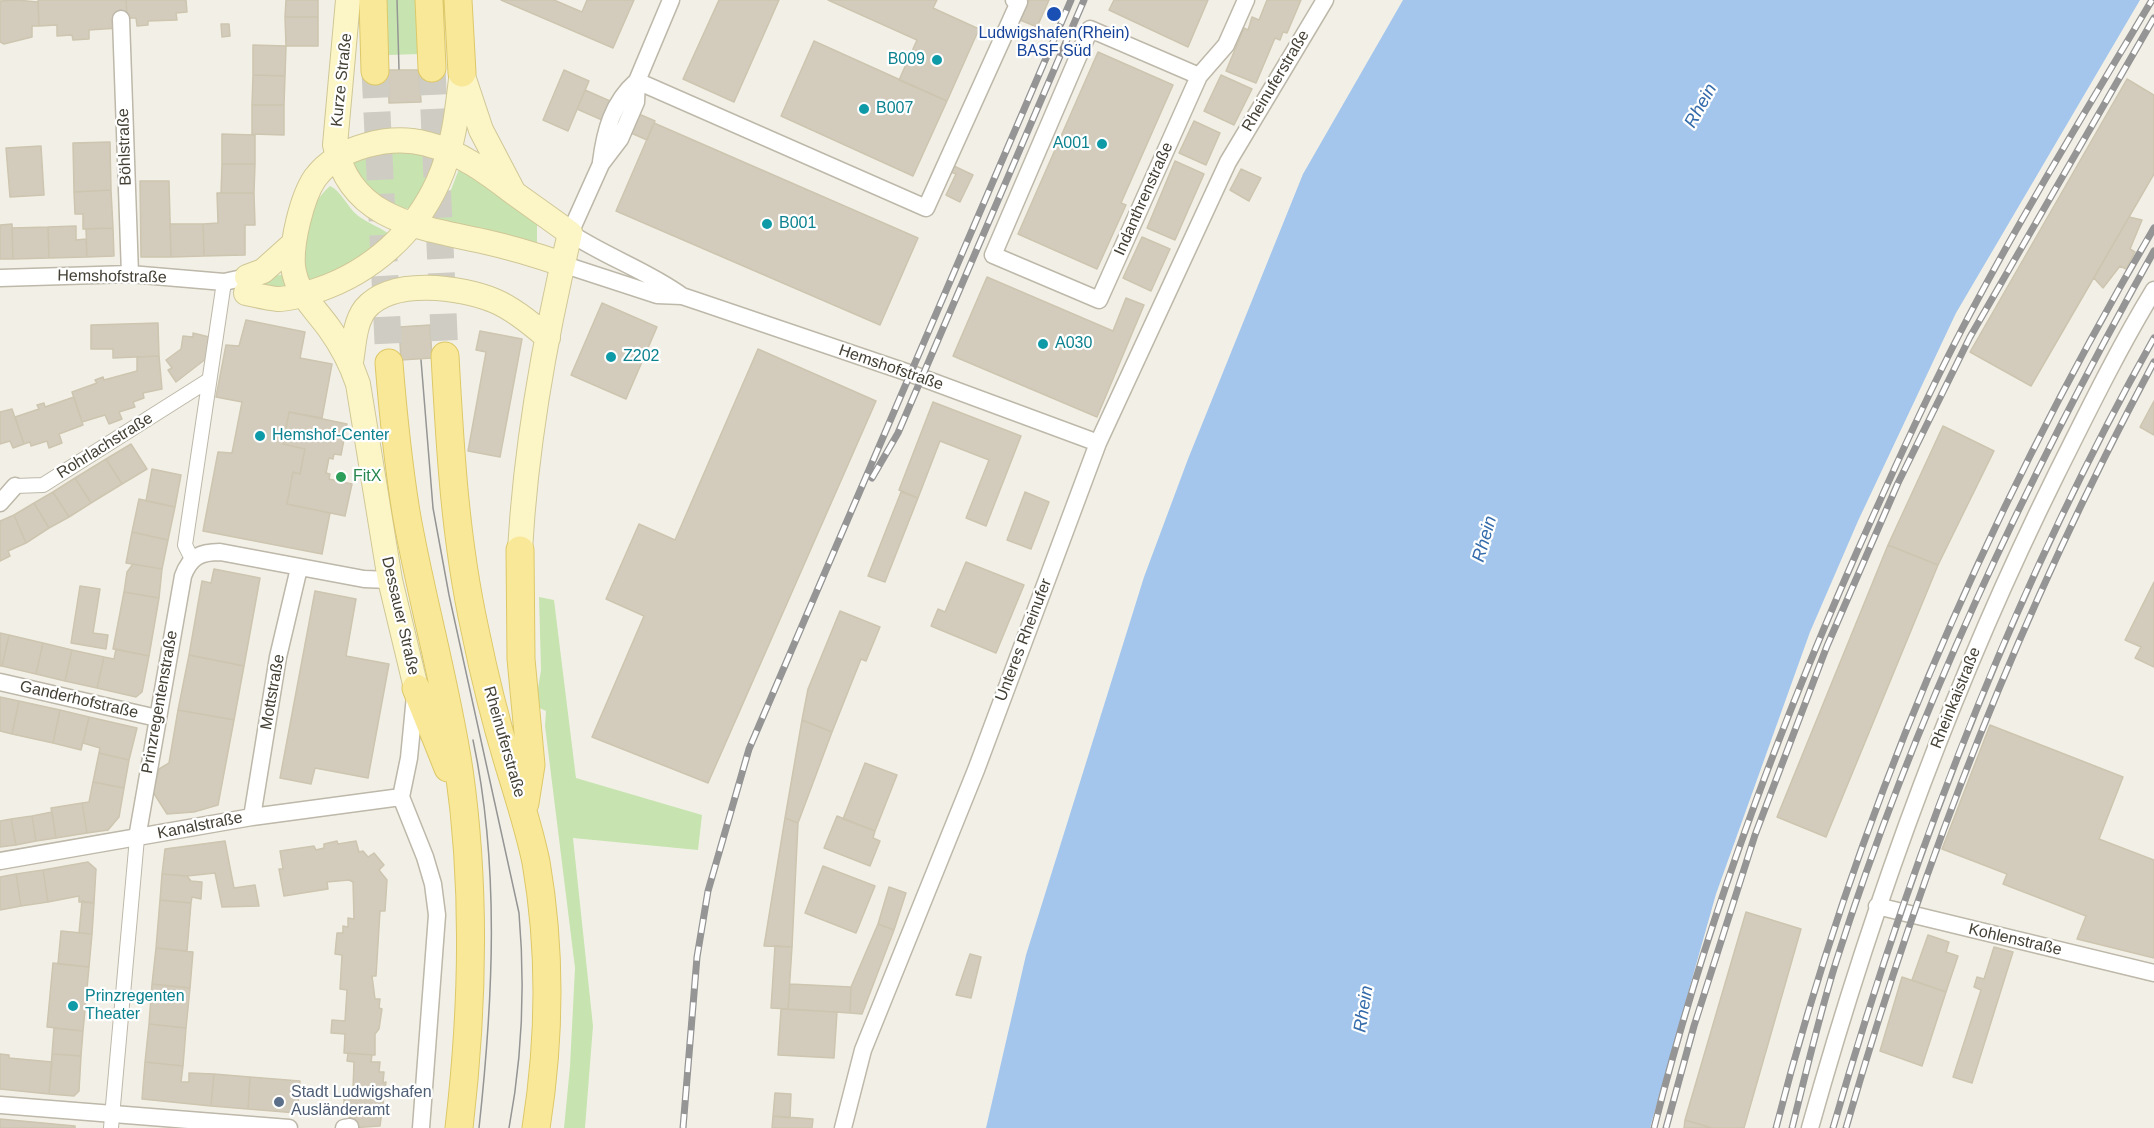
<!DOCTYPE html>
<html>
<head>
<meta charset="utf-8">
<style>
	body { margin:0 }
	canvas { display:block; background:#f2f0e6 }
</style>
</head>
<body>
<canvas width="2154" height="1128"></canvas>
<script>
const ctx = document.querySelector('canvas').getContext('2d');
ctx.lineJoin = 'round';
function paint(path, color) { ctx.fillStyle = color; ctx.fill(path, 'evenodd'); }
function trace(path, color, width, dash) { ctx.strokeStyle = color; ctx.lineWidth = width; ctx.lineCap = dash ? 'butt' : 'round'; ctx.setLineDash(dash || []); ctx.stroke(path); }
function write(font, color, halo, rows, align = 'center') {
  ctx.font = font + ' Arial,sans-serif'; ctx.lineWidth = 4.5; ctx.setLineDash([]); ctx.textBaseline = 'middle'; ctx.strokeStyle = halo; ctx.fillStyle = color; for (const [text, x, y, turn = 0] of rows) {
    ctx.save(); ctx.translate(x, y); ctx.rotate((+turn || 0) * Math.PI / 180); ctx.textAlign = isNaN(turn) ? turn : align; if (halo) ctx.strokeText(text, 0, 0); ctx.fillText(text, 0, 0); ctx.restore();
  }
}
const green = new Path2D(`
	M385,0H418L421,54L388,55Z
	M389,148L434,155L438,166L410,208L403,209L373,200L351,165L355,160Z
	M459,169L537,218V250L433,222L449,195Z
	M330,186C340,190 348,207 356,214C366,223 388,230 393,238L313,285L305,277C303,246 304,208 330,186Z
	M286,274L288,289L260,287V283L273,276Z
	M539,597L554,600L576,778L702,815L698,850L573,838L593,1026L585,1128H564L570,1066L575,968L545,726L546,711L535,706L541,670Z`);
const water = new Path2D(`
	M1403,0H2140L1956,313L1858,521L1810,632L1716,894L1650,1128H986L1026,955L1144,577L1188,459L1303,174Z`);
const building = new Path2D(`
	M16,0L38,2L39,26H32V37L4,44L0,42V1Z
	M38,0H126L127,18L119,28L89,30V39L73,40L72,35L57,36V25L39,26Z
	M126,0H186L187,12L176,13L177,20L148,21V25L137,26L136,18H127Z
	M286,0H318V17H285Z
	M501,0H554L582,12L587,0H634L613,48Z
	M719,0H779L734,102L683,79Z
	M828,0H937L933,8L979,29L947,101L899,80L917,40Z
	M1029,0H1049L1037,27L1020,20Z
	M1114,0H1208L1188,47L1109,10Z
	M1267,0H1301L1287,33L1283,32L1280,40L1275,38L1256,83L1226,71L1244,28L1248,30L1252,17L1259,20Z
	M285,17H318V46H286Z
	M221,24H229L230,36L222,37Z
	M814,41L947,101L913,176L781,116Z
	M253,45L286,46L285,76L253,75Z
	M1098,52L1173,85L1121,203L1126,205L1097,269L1018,234Z
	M388,70H419L421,102L389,103Z
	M564,70L589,81L568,131L543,120Z
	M253,75L285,76L284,105H252Z
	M1221,75L1252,89L1234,125L1204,111Z
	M2127,79L2154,95V174L2031,386L1970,352Z
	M585,90L610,101L602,120L577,109Z
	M252,105H284V135L252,134Z
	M639,114L655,121L647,140L631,133Z
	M1194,121L1220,133L1206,165L1179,153Z
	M654,123L918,238L880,325L616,211Z
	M222,134L255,135V164H222Z
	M110,142L111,190L74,192L73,143Z
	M41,146L44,195L10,197L6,148Z
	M1175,161L1204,174L1175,240L1147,228Z
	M222,164H255L254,193H221Z
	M954,166L973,175L960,202L946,195L956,174L951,172Z
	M1241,169L1261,178L1249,201L1230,190Z
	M140,181H169L171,257H141Z
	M111,190L113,228L83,229V214H75L74,192Z
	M217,193H254L255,225H245V255L204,256L203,224L218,223Z
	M2129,217L2142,220L2130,249L2135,252L2126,269L2120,266L2103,288L2094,278Z
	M12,224L13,259H0V225Z
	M170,224H203L204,256L171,257Z
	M76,226V240L86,239L87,257L49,258L48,227Z
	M48,227L49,258L13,259L12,228Z
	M113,228L114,256L87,257L86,229Z
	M1142,237L1170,249L1151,291L1123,278Z
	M987,277L1113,331L1126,298L1144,305L1097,417L953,356Z
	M602,303L657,327L626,399L571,375Z
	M246,320L305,332L300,358L332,364L322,418L289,412L283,444L305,449L300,474L293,472L287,504L330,513L322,554L203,531L218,452L232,453L242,402L216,397L226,345L239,346Z
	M158,323L159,356L113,358V349H91V325Z
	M430,325L432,358L401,360L399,327Z
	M480,331L522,339L500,457L468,451L486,352L476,350Z
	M193,333L209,337L207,358L176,382L168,370L172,368L166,360L181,349L183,336L193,337Z
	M758,349L876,401L708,783L592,737L644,616L606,599L639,524L675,540Z
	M159,356L162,389L143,393L144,398L133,402L135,407L119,412L122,419L109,424L105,415L82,422L72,392L97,383L95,380L103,377L104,380L137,371V357Z
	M74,397L83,425L59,434L62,443L49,448L47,441L31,446L30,442L24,444L15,417L39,409L37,405L44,403L45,407Z
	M2154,401V435L2140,427Z
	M933,402L1021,436L986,526L966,518L989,460L940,441L918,498L899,490Z
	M12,409L24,444L13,448L10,441L0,444V412Z
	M289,412L347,424L341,455L334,454L333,459L329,458L326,473L330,474L329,479L352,484L345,516L287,504L293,472L300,474L305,449L283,444Z
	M1943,426L1994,451L1938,565L1888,545Z
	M131,444L147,469L122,484L106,459Z
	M106,459L122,484L91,503L75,478Z
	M152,469L181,475L175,507L146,501Z
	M75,478L91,503L69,517L53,492Z
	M53,492L69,517L49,528L34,503Z
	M901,492L918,498L885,582L868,576Z
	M1025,492L1049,502L1031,549L1007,540Z
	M139,499L175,507L168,540L132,532Z
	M34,503L49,528L26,543L14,515Z
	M14,515L26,543L8,551L10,556L0,561V521Z
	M132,532L168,540L162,569L126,563Z
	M1888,545L1938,565L1826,837L1777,817Z
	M966,562L1024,585L996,653L931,626L938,609L945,612Z
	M133,564L162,569L159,598L124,592L127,572Z
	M214,569L260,578L244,666L189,655L202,581L211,583Z
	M2154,582V667L2135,658L2141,647L2125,640Z
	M80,586L100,589L93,633L108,635L106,649L71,643Z
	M315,591L356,599L346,656L389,664L368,778L315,768L311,784L280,778Z
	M124,592L159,598L149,656L113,649Z
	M840,611L880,627L866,661L861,659L832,732L802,720L808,689Z
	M0,633L9,635L2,666H0Z
	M9,635L43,643L36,674L2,666Z
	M43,643L72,650L65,681L36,674Z
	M116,649L149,656L142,692L136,697L97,688L104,657L114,659Z
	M72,650L104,657L97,688L65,681Z
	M189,655L244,666L234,720L178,710Z
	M0,697L19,701L12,734L0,731Z
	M19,701L60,710L53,743L12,734Z
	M60,710L89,717L81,750L53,743Z
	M178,710L234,720L218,805L194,812L167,814L153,792L159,769L169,763Z
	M89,717L137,728L129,760L99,753L100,748L83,743Z
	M802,720L832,732L798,823L785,818Z
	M1990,725L2123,777L2099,839L2154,860V958L2077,939L2086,916L2003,884L2007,874L1942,849Z
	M99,753L129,760L124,788L93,782Z
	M865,763L897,775L875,831L843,819Z
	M93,782L124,788L119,817L108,830L87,833L82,803L89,802Z
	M82,803L87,833L56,838L51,808Z
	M52,812L56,838L36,841L32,816Z
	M32,816L36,841L16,845L11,819Z
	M837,816L875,831L873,838L880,841L870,866L824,848Z
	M785,818L798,823L792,947L764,946Z
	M11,819L16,845L0,847V821Z
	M225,841L234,888L255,885L259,906L222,907L215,873L187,876L162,874L165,849Z
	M337,841L338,844L356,841L359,852L363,851L368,857L374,853L384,865L379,870L387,880L385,911H380L376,976H372L375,999H380L379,1008L382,1009L379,1029L375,1034V1055L344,1053L345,1034L331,1033L332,1020L345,1021L347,990L340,989L342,955L335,954L337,933H343V926L348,927V918L354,919L353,882L349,880L327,882L328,889L284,896L279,869H283L280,851L314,846L316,850L324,848V844Z
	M88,862L96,869L94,903L79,902V896L48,902L43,870Z
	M823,866L875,886L856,933L805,913Z
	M43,870L48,902L21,906L16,874Z
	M16,874L21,906L0,910V877Z
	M162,874L187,876L191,881L202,882L201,899L192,897L191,903L160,900Z
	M889,887L906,893L894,930L878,924Z
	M160,900L191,903L187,951L156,948Z
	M82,901L94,903L92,934L79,933Z
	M1746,912L1801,929L1744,1128H1712L1685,1120Z
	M878,924L894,930L862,1014L850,1013L851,987Z
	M61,931L92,934L89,967L58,964Z
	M1928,935L1949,942L1946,952L1958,956L1946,992L1912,980Z
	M775,946L792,947L788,1009L771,1008Z
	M1994,947L2013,952L1972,1083L1953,1077L1981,990L1974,987L1977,977L1984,979Z
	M156,948L193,952L190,988L152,984Z
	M970,954L981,957L971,998L956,995Z
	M53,963L89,967L83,1031L47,1027Z
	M1902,977L1946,992L1922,1066L1880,1051Z
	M152,984L190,988L186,1028L149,1024Z
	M790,984L851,987L850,1013L788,1009Z
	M781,1009L837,1012L834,1058L778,1055Z
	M149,1024L186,1028L183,1066L145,1062Z
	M54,1028L83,1031L81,1056L52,1054Z
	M348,1053L372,1055L371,1062H380L379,1072H384L383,1083L386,1082L380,1126L350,1128L349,1116L344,1115V1087L353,1088L354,1062L347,1061Z
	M0,1054L9,1055V1058L52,1062L49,1094L0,1089Z
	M52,1054L81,1056L79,1091L74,1096L49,1094Z
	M145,1062L183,1066L181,1082H189V1073L214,1074L211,1106L142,1099Z
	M214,1074L250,1077L248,1109L211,1106Z
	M250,1077L300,1081L297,1113L248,1109Z
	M775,1093L791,1094L790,1118L773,1116Z
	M773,1116L813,1119L812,1128H772Z
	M0,1119L75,1126V1128H0Z
	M1685,1120L1712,1128H1684Z`);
const primaryTunnel = new Path2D(`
	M432,68L445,356
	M375,71L389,363`);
const pedestrian = new Path2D(`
	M15,486L43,485L209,380
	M192,559L185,545L224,282
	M111,1128L137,838`);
const minor = new Path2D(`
	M671,0L637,81L636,102L620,139L601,164L570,233C606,257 648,271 682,296
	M121,19L130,274
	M1199,76L1090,29L993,255L1099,300L1199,76L1226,45L1246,0
	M637,81L926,208L1019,2L1014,0
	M601,162C605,131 612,103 637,81
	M562,264L657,295L682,296L700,302L909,373L1098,443
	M0,278L130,274L224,282L247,277
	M0,503L15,486
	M0,682L157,718
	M415,696L409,758L401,797L425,857L433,884L437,915L421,1128
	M252,817L278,657L299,568
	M137,838L183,576C190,557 200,552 220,552L364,579L390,580
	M0,861L252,817L401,797
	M1877,906L2154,973
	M0,1105L289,1128
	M344,1128L350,1127
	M843,1128L863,1050L976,770L1098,443L1228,162L1325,0
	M1810,1128C1873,903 1952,685 2056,475C2087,413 2118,349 2154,290`);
const secondary = new Path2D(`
	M348,0L335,145C350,220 419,227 482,241C509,247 536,255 562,264
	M462,73L481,130L514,193L570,233C545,337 526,443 520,550
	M247,277L263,271L292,245
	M246,293C256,295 267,298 278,299C291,299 306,294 318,290C371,272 415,233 438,182C453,149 457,114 461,79
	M351,362C354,345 354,324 365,309C392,277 461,287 495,301C514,309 532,324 548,338
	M416,688L390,580L358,384C351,363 342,346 329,328C314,307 296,293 293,266C291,243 302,197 315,178C339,146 391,134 427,144C460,152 488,173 514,193`);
const primary = new Path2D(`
	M373,0L375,71
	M429,0L432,68
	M458,0L462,73
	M445,356C450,448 455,539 475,630C484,674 495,719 508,762C518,795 529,828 536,862C551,949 550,1040 536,1128
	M389,363C393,413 398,462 406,512C421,598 446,683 459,770C476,889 473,1009 459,1128
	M520,550L521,659L531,765L525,803
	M416,688L448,768`);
const tram = new Path2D(`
	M397,0L399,69
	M421,360L433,508L449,595L519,913C525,983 522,1059 509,1128
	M473,740C500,867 493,1000 479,1128`);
const rail = new Path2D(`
	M872,478L898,433L1084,0
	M683,1128L697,957L708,891L749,749L1071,0
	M1654,1128C1704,930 1774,740 1856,554C1890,478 1924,402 1962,329C2021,216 2087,109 2152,0
	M1666,1128L1694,1026L1755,835L1827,646L1898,483L1970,337L2154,18
	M1776,1128C1857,812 1989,509 2154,228
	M1792,1128C1806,1073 1819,1016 1836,962C1915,714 2027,478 2154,251
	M1833,1128C1912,854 2014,587 2154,338
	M1846,1128C1924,858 2021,610 2154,362`);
const markers = [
	[1054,14,8,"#1a4fb4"],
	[937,60,6,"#0f9aa8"],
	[864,109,6,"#0f9aa8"],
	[1102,144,6,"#0f9aa8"],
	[767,224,6,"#0f9aa8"],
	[1043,344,6,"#0f9aa8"],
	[611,357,6,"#0f9aa8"],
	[260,436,6,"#0f9aa8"],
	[341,477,6,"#2e9e5b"],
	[73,1006,6,"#0f9aa8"],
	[279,1102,6,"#5c6f8a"]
];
const transitNames = [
	["Ludwigshafen(Rhein)",1054,34],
	["BASF Süd",1054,52]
];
const cultureNames = [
	["B009",925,60,"right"],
	["B007",876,109],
	["A001",1090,144,"right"],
	["B001",779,224],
	["A030",1055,344],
	["Z202",623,357],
	["Hemshof-Center",272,436],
	["Prinzregenten",85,997],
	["Theater",85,1015]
];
const streetNames = [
	["Kurze Straße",342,80,-84],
	["Rheinuferstraße",1276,81,-59],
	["Böhlstraße",125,147,-92],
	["Indanthrenstraße",1144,199,-66],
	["Hemshofstraße",112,277,1],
	["Hemshofstraße",891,368,19],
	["Rohrlachstraße",105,446,-32],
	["Dessauer Straße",400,616,77],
	["Unteres Rheinufer",1024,640,-69],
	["Mottstraße",273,692,-80],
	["Rheinkaistraße",1956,698,-68],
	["Ganderhofstraße",79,700,13],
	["Prinzregentenstraße",160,702,-80],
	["Rheinuferstraße",504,742,74],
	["Kanalstraße",200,826,-11],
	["Kohlenstraße",2015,940,13]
];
const leisureNames = [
	["FitX",353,477]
];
const serviceNames = [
	["Stadt Ludwigshafen",291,1093],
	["Ausländeramt",291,1111]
];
const waterNames = [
	["Rhein",1701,106,-61],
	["Rhein",1485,539,-74],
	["Rhein",1364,1009,-81]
];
paint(green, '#c7e4b0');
paint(water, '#a4c6ec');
paint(building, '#d3ccbc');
trace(building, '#cdc5af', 1.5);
trace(primaryTunnel, '#cfcdc3', 27, [27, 14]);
trace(pedestrian, '#bdb8a9', 16);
trace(minor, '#bdb8a9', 19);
trace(secondary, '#d0c797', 26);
trace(primary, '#ddc868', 29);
trace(pedestrian, '#fff', 14);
trace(minor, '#fff', 16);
trace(secondary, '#fcf5c6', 24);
trace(primary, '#f9e898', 27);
trace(tram, '#959595', 1.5);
trace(rail, '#959595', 7);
trace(rail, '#fff', 4.5, [14]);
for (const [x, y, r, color] of markers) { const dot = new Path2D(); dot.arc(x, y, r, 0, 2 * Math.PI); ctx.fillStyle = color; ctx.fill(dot); trace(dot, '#fff', 2); }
write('16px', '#164399', '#fff', transitNames);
write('16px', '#0d838f', '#fff', cultureNames, 'left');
write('16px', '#444035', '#fff', streetNames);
write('16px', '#27864d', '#fff', leisureNames, 'left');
write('16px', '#4e5e75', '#fff', serviceNames, 'left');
write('italic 18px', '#346baa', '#fff', waterNames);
</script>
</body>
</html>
